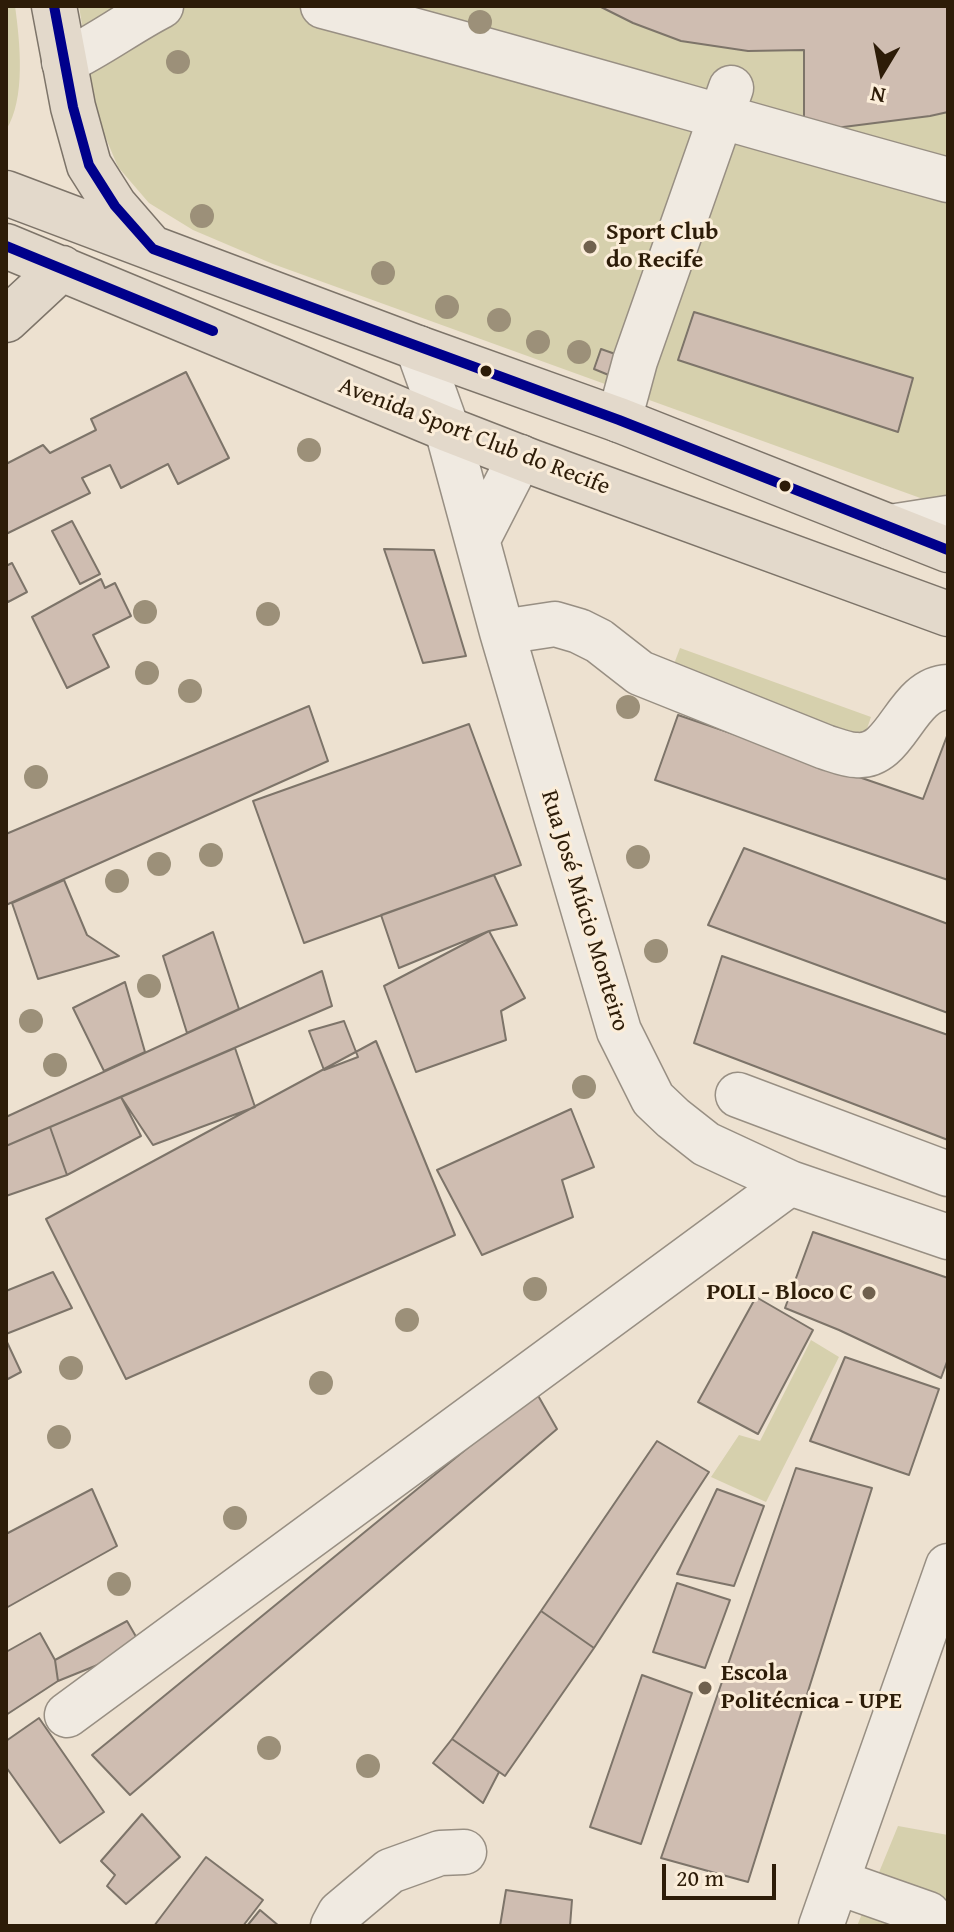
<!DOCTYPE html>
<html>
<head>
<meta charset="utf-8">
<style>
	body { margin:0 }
	#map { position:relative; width:954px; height:1932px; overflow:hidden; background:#ede1d0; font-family:"Gentium Book Plus",serif }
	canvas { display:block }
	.frame { position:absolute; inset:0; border:8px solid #2d1c08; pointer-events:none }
	.north { position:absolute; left:842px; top:32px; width:80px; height:80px; -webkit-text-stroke:6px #fbedd9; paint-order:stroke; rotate:190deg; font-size:22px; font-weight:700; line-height:32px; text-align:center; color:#2d1c08 }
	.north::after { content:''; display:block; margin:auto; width:28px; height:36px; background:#2d1c08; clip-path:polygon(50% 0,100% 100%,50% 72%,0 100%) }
	.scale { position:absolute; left:662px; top:1864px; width:114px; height:36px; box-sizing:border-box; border:4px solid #2d1c08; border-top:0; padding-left:10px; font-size:24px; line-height:28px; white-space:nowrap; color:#2d1c08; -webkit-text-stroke:6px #fbedd9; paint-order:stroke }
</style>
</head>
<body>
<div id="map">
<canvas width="954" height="1932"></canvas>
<div class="frame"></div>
<div class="north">N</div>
<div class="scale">20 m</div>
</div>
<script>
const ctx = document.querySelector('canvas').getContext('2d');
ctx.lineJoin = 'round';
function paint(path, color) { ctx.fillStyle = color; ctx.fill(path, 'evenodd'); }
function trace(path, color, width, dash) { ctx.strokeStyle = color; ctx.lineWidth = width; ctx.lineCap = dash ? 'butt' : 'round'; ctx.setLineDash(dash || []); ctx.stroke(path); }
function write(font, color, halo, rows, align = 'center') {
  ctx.font = font + ' "Gentium Book Plus",serif'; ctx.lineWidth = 6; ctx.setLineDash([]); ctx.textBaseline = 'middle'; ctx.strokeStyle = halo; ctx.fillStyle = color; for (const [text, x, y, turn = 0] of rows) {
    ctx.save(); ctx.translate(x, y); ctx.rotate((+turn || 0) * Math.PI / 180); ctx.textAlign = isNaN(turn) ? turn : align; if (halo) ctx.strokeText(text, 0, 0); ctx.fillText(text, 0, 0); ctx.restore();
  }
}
const green = new Path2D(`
	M6,6H15C20,42 26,99 6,130Z
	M79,6H948V508L273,264L193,230L149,203L118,167L97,117Z
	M680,648L871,717L859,752L668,680Z
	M811,1340L839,1357L766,1502L711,1477L739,1435L760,1441Z
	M898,1826L948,1835V1926H857Z`);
const building = new Path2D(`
	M599,6H948V112L930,116L804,132V50L748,51L681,41L633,23Z
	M694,312L913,378L898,432L678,360Z
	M601,349L618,355L611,376L594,369Z
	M186,372L229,458L178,484L168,464L121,488L110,465L82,478L90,493L6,534V464L43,445L50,453L96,430L91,419Z
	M72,521L100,574L80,584L52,531Z
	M384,549L434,550L466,656L423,663Z
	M12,563L27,592L8,602L6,598V566Z
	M101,579L105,588L115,583L131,616L93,635L109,667L67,688L32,617Z
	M309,706L328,761L6,905V834Z
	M678,715L923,799L947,736L948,737V880L655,780Z
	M469,724L521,865L304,943L253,801Z
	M744,848L948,924V1013L708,925Z
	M494,875L517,925L489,931L399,968L381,915Z
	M64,880L87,935L119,956L38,979L12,903Z
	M489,931L525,998L501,1011L506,1040L416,1072L384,986Z
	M213,932L239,1009L187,1033L163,956Z
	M722,956L948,1035V1140L694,1043Z
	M322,971L332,1006L6,1146V1117Z
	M125,982L145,1052L104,1071L73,1008Z
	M344,1021L358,1057L324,1070L309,1031Z
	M376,1041L455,1235L126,1379L46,1219Z
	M235,1048L255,1107L153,1145L121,1097Z
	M121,1097L141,1136L67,1175L50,1127Z
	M571,1109L594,1167L562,1180L573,1217L482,1255L437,1170Z
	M50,1127L67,1175L6,1196V1146Z
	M813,1232L948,1278V1359L941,1378L839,1330L785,1308Z
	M53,1272L72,1308L6,1334V1291Z
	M756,1297L813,1330L758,1434L698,1402Z
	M6,1340L21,1372L6,1380Z
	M845,1357L939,1389L909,1475L810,1441Z
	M536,1392L557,1429L130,1795L92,1755Z
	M657,1441L709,1472L594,1648L541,1611Z
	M796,1468L872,1488L748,1882L661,1858Z
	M92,1489L117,1546L6,1608V1534Z
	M717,1489L764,1506L734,1586L677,1574Z
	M677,1583L730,1600L705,1668L653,1652Z
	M541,1611L594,1648L505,1776L452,1739Z
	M127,1621L142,1647L58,1681L55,1660Z
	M40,1633L55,1660L58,1681L6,1715V1652Z
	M642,1675L692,1693L641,1844L590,1827Z
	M39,1718L104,1812L60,1843L6,1767V1741Z
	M452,1739L499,1772L483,1803L433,1763Z
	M142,1814L180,1857L126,1904L107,1886L115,1875L101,1861Z
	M206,1857L263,1900L243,1926H154Z
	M506,1890L572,1900L570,1926H500Z
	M260,1910L279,1926H247Z`);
const minor = new Path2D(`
	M323,6C532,61 739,123 948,180
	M64,62C98,46 128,23 161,6
	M418,348L447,429L502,632L619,1031L653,1099L673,1118L706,1144L790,1183L948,1237
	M619,420L635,361L731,88
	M890,527L948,518
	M478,539L520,457
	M502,632L555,624L579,631L599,641L640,673L825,747C835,750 846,755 856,755C898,759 904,689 948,687
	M738,1095L948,1174
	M67,1715L790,1183
	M837,1882L928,1914
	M333,1926L340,1913L390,1871L440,1853L464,1852
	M821,1926L948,1566`);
const highway = new Path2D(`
	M54,6L73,107L89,165L115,206L148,244
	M6,193L418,348L619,420L948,550
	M6,246L447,429L532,462L948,614
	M6,320L62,268`);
const bus1 = new Path2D(`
	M54,6L73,107L89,165L115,206L153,249L619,420L948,550
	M6,246L213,331`);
const trees = [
	[480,22],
	[178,62],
	[202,216],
	[383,273],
	[447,307],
	[499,320],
	[538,342],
	[579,352],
	[309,450],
	[145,612],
	[268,614],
	[147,673],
	[190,691],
	[628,707],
	[36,777],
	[211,855],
	[638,857],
	[159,864],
	[117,881],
	[656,951],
	[149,986],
	[31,1021],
	[55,1065],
	[584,1087],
	[535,1289],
	[407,1320],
	[71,1368],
	[321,1383],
	[59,1437],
	[235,1518],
	[119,1584],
	[269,1748],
	[368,1766]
];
const markers = [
	[590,247,8,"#70614e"],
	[486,371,7,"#2d1c08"],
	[785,486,7,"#2d1c08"],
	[869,1293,8,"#70614e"],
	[705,1688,8,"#70614e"]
];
const poiNames = [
	["Sport Club",606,233],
	["do Recife",606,261],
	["POLI - Bloco C",853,1293,"right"],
	["Escola",721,1674],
	["Politécnica - UPE",721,1702]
];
const streetNames = [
	["Avenida Sport Club do Recife",474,437,21],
	["Rua José Múcio Monteiro",584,911,73]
];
paint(green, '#d6d0ad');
paint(building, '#cfbdb1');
trace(building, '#7d7469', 2);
trace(minor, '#988f83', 47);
trace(highway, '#7d7469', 47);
trace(minor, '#f0eae1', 44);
trace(highway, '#e3d9cb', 44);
trace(bus1, '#00008b', 10);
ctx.fillStyle = '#9c9079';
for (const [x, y] of trees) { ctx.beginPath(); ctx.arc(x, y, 12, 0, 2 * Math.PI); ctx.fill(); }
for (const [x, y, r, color] of markers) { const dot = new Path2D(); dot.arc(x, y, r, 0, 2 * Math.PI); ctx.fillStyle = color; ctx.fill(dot); trace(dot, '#fbedd9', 3); }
write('bold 24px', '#2d1c08', '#fbedd9', poiNames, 'left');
write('24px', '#2d1c08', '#fbedd9', streetNames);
</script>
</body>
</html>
